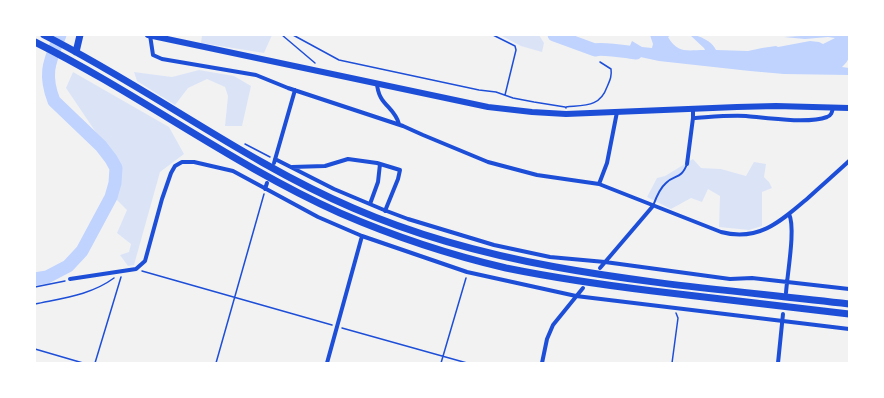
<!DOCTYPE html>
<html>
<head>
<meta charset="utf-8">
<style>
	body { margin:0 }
	#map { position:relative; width:884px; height:398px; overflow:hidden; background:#f2f2f2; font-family:Mulish,sans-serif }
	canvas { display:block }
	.frame { position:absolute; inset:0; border:36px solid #fff; pointer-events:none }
</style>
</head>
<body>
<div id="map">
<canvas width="884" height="398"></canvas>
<div class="frame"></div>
</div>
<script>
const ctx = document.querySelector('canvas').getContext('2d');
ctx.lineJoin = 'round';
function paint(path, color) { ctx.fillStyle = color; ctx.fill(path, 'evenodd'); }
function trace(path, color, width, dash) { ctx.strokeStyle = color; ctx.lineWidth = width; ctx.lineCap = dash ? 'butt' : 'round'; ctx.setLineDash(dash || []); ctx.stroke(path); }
const green = new Path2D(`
	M203,35H272L264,53L201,43L202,36Z
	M500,35H539L544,43L542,52L521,46Z
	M199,70L234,76L251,86L242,126H225L228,96L225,87L207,79L188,88L175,105L137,81L134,72L172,77Z
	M73,72L169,127L184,154L160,172L134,265L128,266L120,255L129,252L131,244L117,233L127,210L112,195L118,165L66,88Z
	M693,159L701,168L721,169L746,176L754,162L766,164L764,177L769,182L772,188L762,192V226L749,230L719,227L720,196L708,189L702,202L691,198L671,209L647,197L657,178L665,176Z`);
const water = new Path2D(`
	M650,35H671L668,37C678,54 687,50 705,50L704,48L690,35C699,35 712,41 716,50L748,51L762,48L776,46L778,47L810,41L819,42L823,44L835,38L828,37L805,39L784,37L817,35H849C849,49 853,58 842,67L849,68V75L784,74L750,71L659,61L617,52L629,48L632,41L642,47L652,48L653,44Z`);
const river = new Path2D(`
	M554,35L595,50C601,48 628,52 636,53
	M35,279L47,277L68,266L82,251L111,197L115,183L116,168L111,159L101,146L54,101C43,73 50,61 60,35`);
const path = new Path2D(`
	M282,35L315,63
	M293,35L339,60L479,90L496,92L513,98L534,102L565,107L566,108
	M493,35L515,46L516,50L505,95
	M566,107C585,105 600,107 607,87C610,80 612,76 611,69L600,62
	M245,144L270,157
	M142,271L332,325
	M35,287L65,281
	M35,304C63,298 91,295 114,278
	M342,328L467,363
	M35,349L83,363
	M95,363L121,277
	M216,363L264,194
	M441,363L466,278
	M672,363L678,318L676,313`);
const service = new Path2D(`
	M653,206C656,198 659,189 666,183C675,174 681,180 687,164`);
const minor = new Path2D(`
	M150,35L153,55L162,59L256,75L288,88L403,126L423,135L488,162L537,175L599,184L721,232C759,242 781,221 808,198C821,186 835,174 849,161
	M377,83C378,105 394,106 399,124
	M693,109V118C710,117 729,115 746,116C767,118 808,124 827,117C832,115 832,112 833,107
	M275,159L334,189L384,210L408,219L494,245L550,257L605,262L730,279L752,278L849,289
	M274,163L295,90
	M687,164L693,118
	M292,167L325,166L348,159L377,163L400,170L398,179L385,211
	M599,184L607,163L617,112
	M265,189L267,183
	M370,204L378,182L380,164
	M600,268L653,206
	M70,279L136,269L145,261L162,199L171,173L175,166L182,162H194L233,171L318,217L362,236L467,272L576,296L849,329
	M786,293C787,275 796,228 789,214
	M327,363L362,236
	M542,363L547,339L553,325L583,288
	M778,363L783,314`);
const secondary = new Path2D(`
	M148,35L488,107L532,112L566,114L737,107L776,106L849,108`);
const trunk = new Path2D(`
	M44,35C149,88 244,161 353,208C509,276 682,284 849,304
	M35,42C139,94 233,165 340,213C393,236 450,255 506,268C555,278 604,285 653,291C718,299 784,306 849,314
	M76,52L80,35`);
paint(green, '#dbe4f7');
paint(water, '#bfd3fe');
trace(river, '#bfd3fe', 13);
trace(path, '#1d4ed8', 1.5);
trace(service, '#1d4ed8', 2);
trace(minor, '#1d4ed8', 4);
trace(secondary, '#1d4ed8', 6);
trace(trunk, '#1d4ed8', 7);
</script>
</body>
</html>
